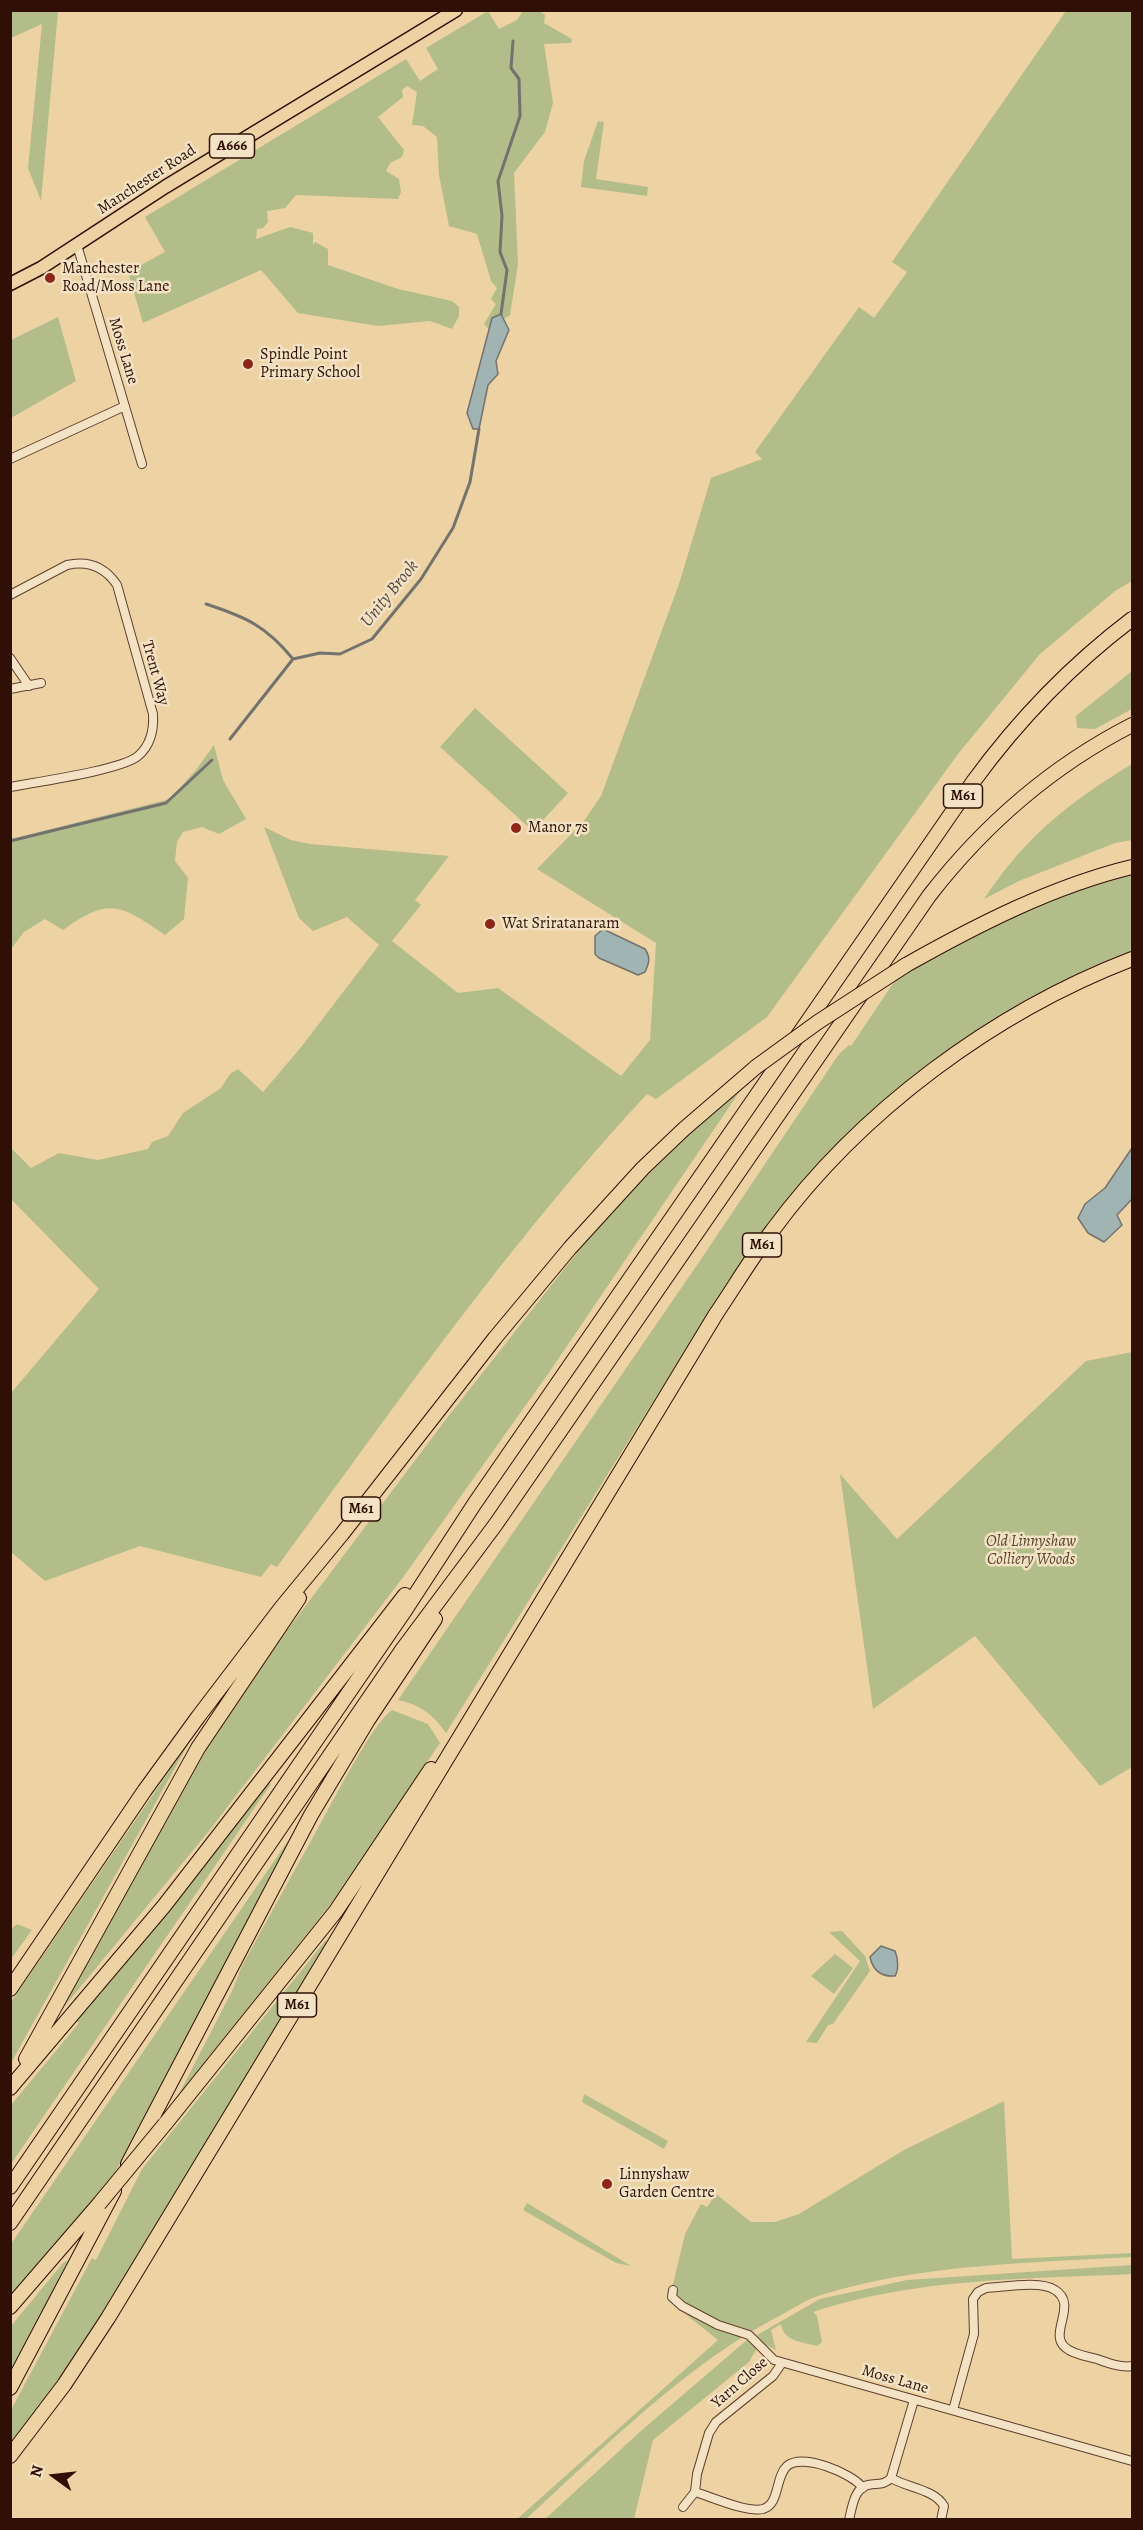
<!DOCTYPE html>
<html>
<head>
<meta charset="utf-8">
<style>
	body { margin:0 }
	#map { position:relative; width:1143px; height:2530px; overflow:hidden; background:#edd2a4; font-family:Alegreya,serif }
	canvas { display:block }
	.frame { position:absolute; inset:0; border:12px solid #301005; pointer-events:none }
	.north { position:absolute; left:24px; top:2446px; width:60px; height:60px; -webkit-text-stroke:4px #f3e2c4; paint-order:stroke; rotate:285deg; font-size:16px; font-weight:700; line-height:24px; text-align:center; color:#301005 }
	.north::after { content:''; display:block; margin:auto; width:21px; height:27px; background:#301005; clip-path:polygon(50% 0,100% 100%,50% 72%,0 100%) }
</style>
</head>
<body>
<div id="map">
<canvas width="1143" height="2530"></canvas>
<div class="frame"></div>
<div class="north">N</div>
</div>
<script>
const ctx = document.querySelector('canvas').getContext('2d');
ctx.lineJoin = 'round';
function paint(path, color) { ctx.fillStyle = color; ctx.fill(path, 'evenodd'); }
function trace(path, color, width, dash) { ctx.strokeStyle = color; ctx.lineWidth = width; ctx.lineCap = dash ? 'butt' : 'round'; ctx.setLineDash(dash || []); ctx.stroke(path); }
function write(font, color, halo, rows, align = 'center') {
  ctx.font = font + ' Alegreya,serif'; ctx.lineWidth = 5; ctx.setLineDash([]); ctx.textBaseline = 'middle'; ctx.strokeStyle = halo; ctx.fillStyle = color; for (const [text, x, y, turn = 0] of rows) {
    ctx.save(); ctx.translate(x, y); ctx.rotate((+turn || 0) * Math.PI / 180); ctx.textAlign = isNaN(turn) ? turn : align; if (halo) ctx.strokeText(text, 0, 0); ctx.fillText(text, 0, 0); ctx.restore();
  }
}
const green = new Path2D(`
	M10,11H58L41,201L28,168L42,24L11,38Z
	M488,11L499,29L517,20L523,11H539L545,15L544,23L572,39L571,43L544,44L553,103L545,132L514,173L518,264L510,315L504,319L501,314L492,318L489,329L484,324L496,304L491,299L497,288L491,281L477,234L449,226L439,175L437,137L423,126L412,125L417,92L407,86L402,90L403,97L378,117L404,150L402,157L390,163L386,171L399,179L401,192L398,199L296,195L285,208L267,211L268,222L263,228L257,229L256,239L290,227L313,233V245L315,242L328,249V265L398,289L452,301L459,307V316L452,329L430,321L378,326L298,313L261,270L143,323L128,272L165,252L145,217L406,59L420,81L438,69L426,48Z
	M1066,11H1132V581L1115,591L1040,654L958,754L767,1017L656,1099L647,1094C510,1241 395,1406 277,1567L271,1564L261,1577L140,1546L45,1581L11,1552V1393L99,1289L11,1199V1148L31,1168L59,1153L98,1160L148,1149L152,1142L168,1136L183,1113L221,1088L230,1074L238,1069L263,1092L302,1046L379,945L347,917L313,931L299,918L264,827L291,840L310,844L449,856L415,900L421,905L392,941L458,993L498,988L621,1076L650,1040L656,943L537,869L584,821L601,796L679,584L711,478L762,459L755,452L859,307L874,318L907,272L892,262Z
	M598,121L604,122L596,179L648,187L647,196L581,187L584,161Z
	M58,317L76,381L11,418V340Z
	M1132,671V709L1095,729L1077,728L1076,716Z
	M475,708L568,793L533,831L440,747Z
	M214,745L223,780L246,819L219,834L202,827L183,832L177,842L175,861L188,878L184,919L165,935C121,905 109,896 63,930L45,919L24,932L11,949V839L170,799L195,771Z
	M1132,764V840L1115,843L1019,881L984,899C1025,837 1069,802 1132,764Z
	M1132,873V952L1033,997L946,1051L878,1107L756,1244L696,1333L446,1733C433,1714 420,1705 398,1700L695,1268L839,1054L849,1045L851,1046L896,979L914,967L986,926L1056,897Z
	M742,1088L548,1374L404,1576L209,1831L63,2008L185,1785L225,1718L261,1665L447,1418L587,1240L639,1182L694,1128Z
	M1132,1352V1767L1100,1786L975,1636L873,1709L840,1474L897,1539L1086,1361Z
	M392,1710L428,1724L440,1743L333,1901L179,2094L233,1989L241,1968C271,1912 302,1858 332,1802C345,1780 373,1724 392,1710Z
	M191,1739L11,2063V2002Z
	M269,1783L271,1784L11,2164V2105L79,2023L76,2021L120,1970Z
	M292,1835L115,2173L11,2299V2244Z
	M17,1924L32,1930L11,1959V1929Z
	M842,1931L865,1956L870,1971L833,2024L828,2025L817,2043L806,2042L860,1961L829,1932Z
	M325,1941L328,1943L99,2320L65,2371L11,2443V2410L92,2258L96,2260L142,2169Z
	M835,1954L853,1968L834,1994L811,1976Z
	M584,2094L668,2141L664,2149L582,2102Z
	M1004,2101L1012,2259L1132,2253V2257C1029,2263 921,2264 821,2295C807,2299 794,2308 781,2315C687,2363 603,2449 526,2519L516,2520L718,2340L669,2301L685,2234L701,2204L707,2207L716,2194L751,2222H775L799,2214L904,2150Z
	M527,2203L631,2266L616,2263L523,2210Z
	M68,2260L11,2375V2326L63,2263Z
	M1132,2265V2274C1026,2279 915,2278 813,2312L817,2316L822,2342L817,2346C802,2342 783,2341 781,2324L771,2330L776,2350L764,2344L757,2335L820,2299L907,2280Z
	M748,2339L757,2348L749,2362L653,2440L634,2519L544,2520L642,2430Z`);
const water = new Path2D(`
	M501,314L509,330L496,361L498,374L488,385L479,429H473L467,413L492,318Z
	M603,929L645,949C651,958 649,963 645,972L638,975L599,958L595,954V936Z
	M1132,1148V1199L1117,1215L1122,1225L1104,1242L1088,1233L1078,1218L1085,1204L1105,1188Z
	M881,1946L895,1951C898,1958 899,1970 895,1976C881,1977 873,1971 870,1957Z`);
const stream = new Path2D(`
	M501,314L507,270L500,252L502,216L498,181L520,116L519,79L511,68L513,41
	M206,604C246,617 266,626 293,659
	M230,739L293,659L320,653L340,654L372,639L421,579L453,528L470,482L479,429
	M10,841L166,803L212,760`);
const minor = new Path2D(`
	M77,245L142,464
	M10,459L125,406
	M10,595L67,565C89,560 105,567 117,585L153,714C154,730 151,745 138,756C122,770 36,782 10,787
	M10,658L29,686
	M10,689L41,683
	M673,2290L672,2297L682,2306L718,2325L749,2335L774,2360L1132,2461
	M953,2410L974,2334L973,2299L978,2292L986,2288C1004,2287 1041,2280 1055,2290C1079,2305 1047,2334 1066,2348C1074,2355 1087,2356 1097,2359C1108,2363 1121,2368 1132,2366
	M891,2478C908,2488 934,2489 944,2506L941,2520
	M695,2492C712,2497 747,2513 763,2509C780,2504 775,2477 787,2466C803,2453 852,2473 863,2488
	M683,2507L695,2492L697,2474L709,2433L716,2422L773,2376L782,2363
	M849,2520C852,2508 854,2488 868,2485C878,2483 883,2486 891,2478L914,2400`);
const primary = new Path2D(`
	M10,284L41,268L165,187L456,10`);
const motorway = new Path2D(`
	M906,965C977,925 1053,886 1132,867
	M10,1989L145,1790L198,1717L281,1608L342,1534L495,1338L570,1248L643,1168L684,1129L756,1067
	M26,2059L198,1748L299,1598
	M10,2088L164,1906L405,1595
	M165,2124L336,1911L431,1769
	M128,2164L311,1815L368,1720L435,1619
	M10,2187L406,1609L475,1503L973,782C1019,719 1070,666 1132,619
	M10,2223L402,1650L496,1524L929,896C984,825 1052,766 1132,725
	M10,2307L99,2204
	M10,2388L114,2191
	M10,2456L64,2385L108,2318L716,1314C735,1286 752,1257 772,1231C860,1111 994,1012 1132,959`);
const motorwayBridge = new Path2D(`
	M756,1067L818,1022L906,965
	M99,2204L165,2124`);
const markers = [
	[50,278,6,"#8f2418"],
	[248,364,6,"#8f2418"],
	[516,828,6,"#8f2418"],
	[490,924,6,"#8f2418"],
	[607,2184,6,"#8f2418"]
];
const shields = [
	[232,146,45],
	[963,796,39],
	[762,1245,39],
	[361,1509,39],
	[297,2005,39]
];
const shieldNames = [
	["A666",232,146],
	["M61",963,796],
	["M61",762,1245],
	["M61",361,1509],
	["M61",297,2005]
];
const streetNames = [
	["Manchester Road",147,180,-33],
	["Moss Lane",123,351,73],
	["Trent Way",155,673,75],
	["Moss Lane",895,2380,16],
	["Yarn Close",740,2383,-41]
];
const poiNames = [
	["Manchester",62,269],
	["Road/Moss Lane",62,287],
	["Spindle Point",260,355],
	["Primary School",260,373],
	["Manor 7s",528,828],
	["Wat Sriratanaram",502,924],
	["Linnyshaw",619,2175],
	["Garden Centre",619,2193]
];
const parkNames = [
	["Old Linnyshaw",1031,1542],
	["Colliery Woods",1031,1560]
];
const waterNames = [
	["Unity Brook",390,594,-51]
];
paint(green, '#b3bd8a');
paint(water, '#a0b4b3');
trace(water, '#73726d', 1.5);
trace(stream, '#73726d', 3);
trace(minor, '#5f402d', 10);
trace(primary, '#301005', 15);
trace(motorway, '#301005', 16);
trace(minor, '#f3e2c4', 8);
trace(primary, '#edd2a4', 12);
trace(motorway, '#edd2a4', 14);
trace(motorwayBridge, '#301005', 16, []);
trace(motorwayBridge, '#edd2a4', 14);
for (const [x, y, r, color] of markers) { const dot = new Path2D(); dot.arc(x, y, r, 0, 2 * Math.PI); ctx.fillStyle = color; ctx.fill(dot); trace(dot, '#f3e2c4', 2); }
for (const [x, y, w] of shields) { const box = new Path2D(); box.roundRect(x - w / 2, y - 12, w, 24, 4.5); ctx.fillStyle = '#f3e2c4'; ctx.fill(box); trace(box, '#301005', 1.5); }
write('bold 15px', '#301005', null, shieldNames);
write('16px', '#301005', '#f3e2c4', streetNames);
write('16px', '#301005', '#f3e2c4', poiNames, 'left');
write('italic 16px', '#57442d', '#f3e2c4', parkNames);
write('italic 18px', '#574942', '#f3e2c4', waterNames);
</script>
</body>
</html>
